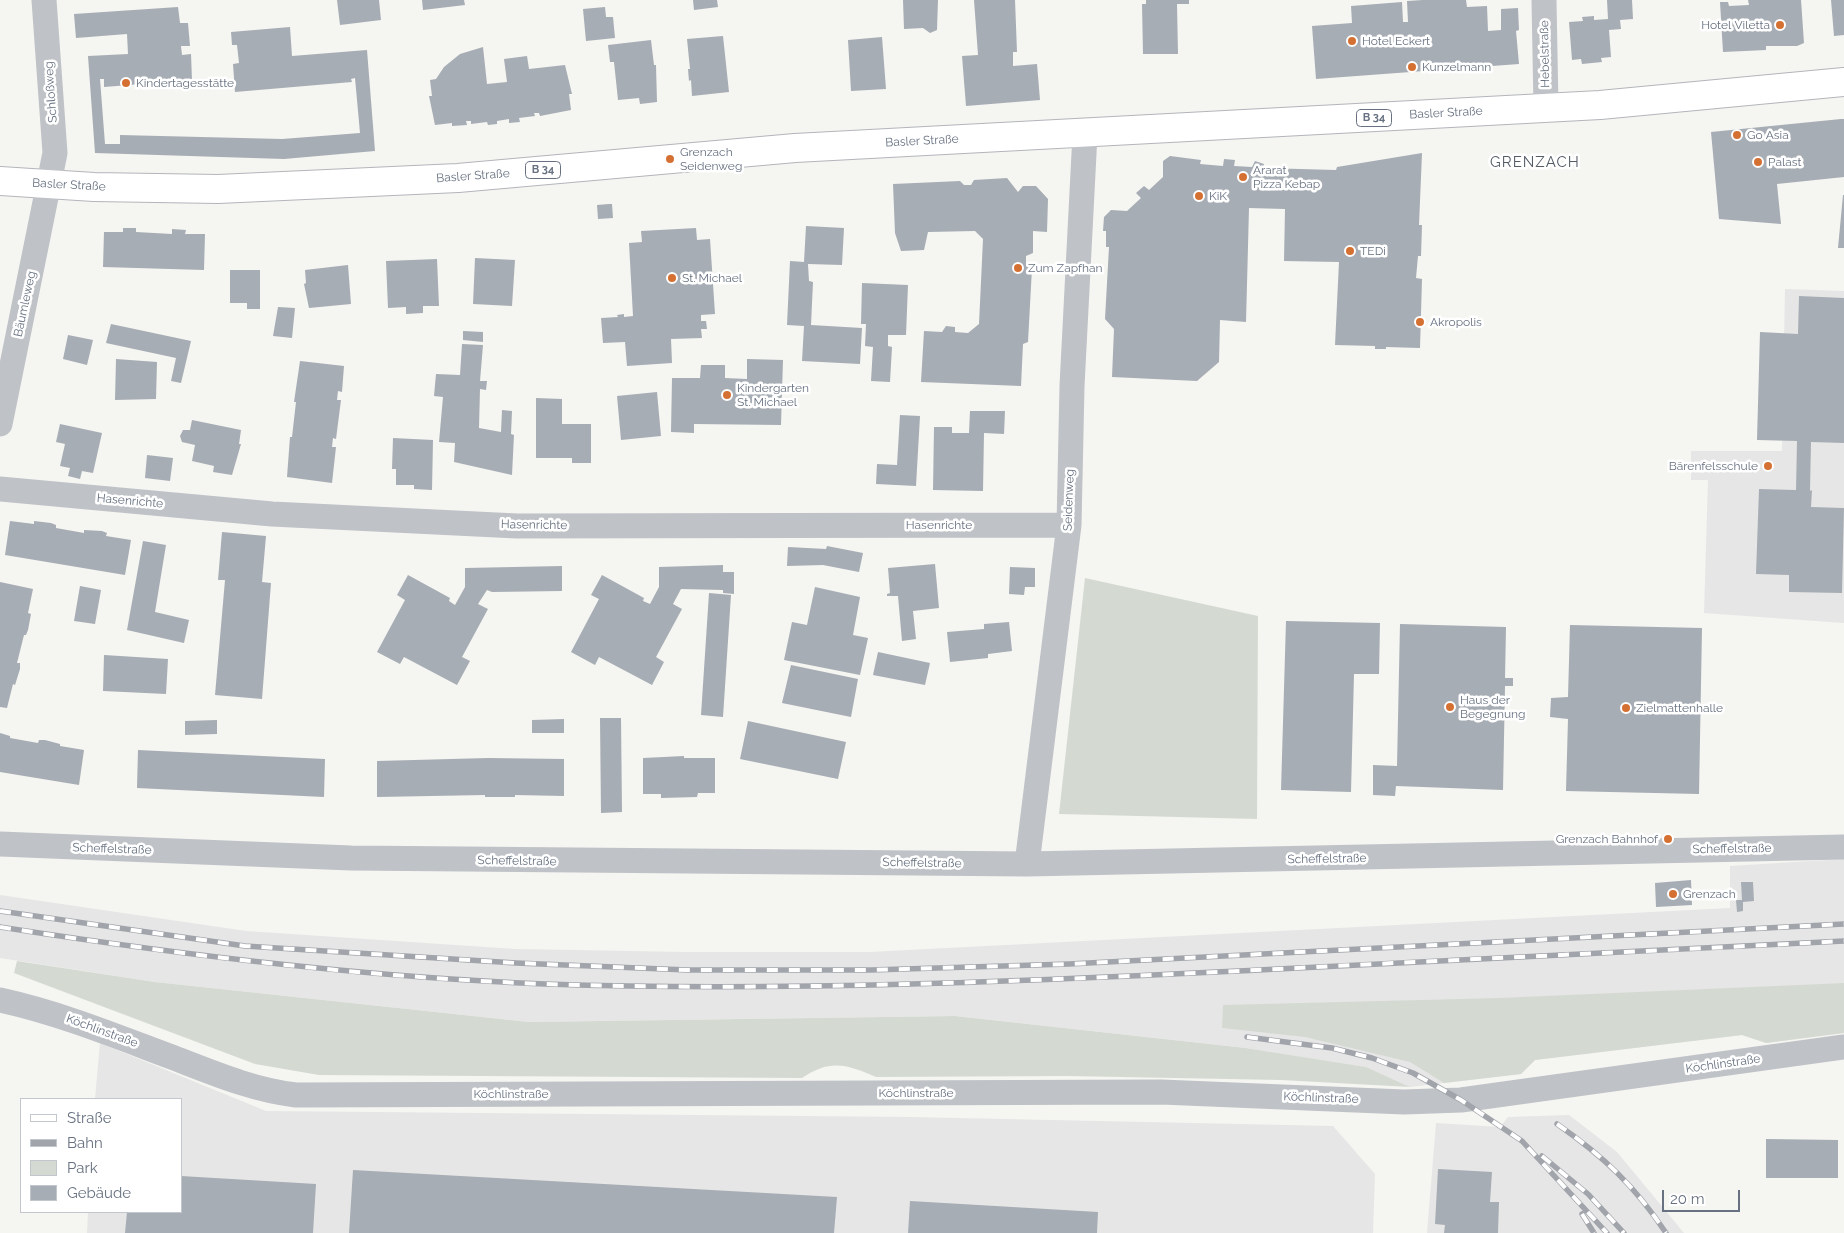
<!DOCTYPE html>
<html>
<head>
<meta charset="utf-8">
<style>
	body { margin:0 }
	#map { position:relative; width:1844px; height:1233px; overflow:hidden; background:#f5f5f2; font-family:Raleway,sans-serif }
	canvas { display:block }
	.legend { position:absolute; left:20px; top:1098px; width:162px; height:115px; box-sizing:border-box; background:#fff; border:1px solid #c2c6cd; margin:0; padding:6px 9px; list-style:none; font-size:15px; color:#677181 }
	.legend li { display:flex; align-items:center; gap:10px; height:25px }
	.legend b { width:25px; border:1px solid #c2c6cd }
	.scale { position:absolute; left:1662px; top:1190px; width:78px; height:22px; box-sizing:border-box; border:2px solid #677181; border-top:0; padding-left:6px; font-size:15px; line-height:18px; white-space:nowrap; color:#677181; -webkit-text-stroke:4px #fff; paint-order:stroke }
</style>
</head>
<body>
<div id="map">
<canvas width="1844" height="1233"></canvas>
<ul class="legend">
<li><b style="height:6px;background:#fff"></b>Straße</li>
<li><b style="height:6px;background:#a1a5ab"></b>Bahn</li>
<li><b style="height:14px;background:#d4dad2"></b>Park</li>
<li><b style="height:14px;background:#a7adb4"></b>Gebäude</li>
</ul>
<div class="scale">20 m</div>
</div>
<script>
const ctx = document.querySelector('canvas').getContext('2d');
ctx.lineJoin = 'round';
function paint(path, color) { ctx.fillStyle = color; ctx.fill(path, 'evenodd'); }
function trace(path, color, width, dash) { ctx.strokeStyle = color; ctx.lineWidth = width; ctx.lineCap = dash ? 'butt' : 'round'; ctx.setLineDash(dash || []); ctx.stroke(path); }
function write(font, color, halo, rows, align = 'center') {
  ctx.font = font + ' Raleway,sans-serif'; ctx.lineWidth = 5; ctx.setLineDash([]); ctx.textBaseline = 'middle'; ctx.strokeStyle = halo; ctx.fillStyle = color; for (const [text, x, y, turn = 0] of rows) {
    ctx.save(); ctx.translate(x, y); ctx.rotate((+turn || 0) * Math.PI / 180); ctx.textAlign = isNaN(turn) ? turn : align; if (halo) ctx.strokeText(text, 0, 0); ctx.fillText(text, 0, 0); ctx.restore();
  }
}
const built = new Path2D(`
	M1785,289L1844,291V623L1704,613L1708,480H1691V451H1782Z
	M1844,859V1033L1766,1043L1742,1035L1535,1060L1521,1074L1410,1087L1365,1067L1246,1048L955,1016L529,1022L155,982L0,958V895L246,931L515,949L688,952H869L1730,908V866Z
	M100,1043L266,1111L910,1117L1333,1126L1375,1174L1373,1233H87L88,1212H181V1099H95Z
	M1569,1115L1617,1152L1684,1233H1427L1436,1123L1500,1127L1508,1117Z`);
const green = new Path2D(`
	M1085,578L1258,616L1257,819L1059,814Z
	M17,961L155,982L529,1022L955,1016L1246,1048L1366,1067L1410,1087L1281,1080L1067,1076L876,1077C846,1064 830,1059 802,1078L319,1075L255,1064L14,973Z
	M1844,983V1033L1766,1043L1742,1035L1535,1060L1521,1074L1444,1083L1410,1062L1305,1037L1222,1028L1223,1005L1499,998Z`);
const building = new Path2D(`
	M337,0H379L381,20L340,25Z
	M422,0H464L465,5L423,10Z
	M693,0H717L718,7L694,10Z
	M903,0H938L937,30L930,33L923,28L904,29Z
	M974,0H1015L1017,52H1013V66L1037,64L1040,100L966,106L962,56L978,55Z
	M1146,0H1189V4H1177L1178,54H1143L1142,4H1146Z
	M1423,0H1466L1467,7L1487,6L1488,31L1501,30V9L1518,8L1519,30L1516,31L1519,64L1316,79L1312,26L1352,23L1351,6L1402,2L1403,22H1408L1407,1Z
	M1607,0H1632L1633,19L1620,20L1621,29L1609,30L1611,57L1601,58L1602,62L1582,64L1581,59L1572,60L1569,22L1583,21L1582,17L1594,16V20L1608,19Z
	M1748,0H1801L1804,43L1797,46H1766V50L1723,52L1720,2H1728L1729,6L1749,5Z
	M1831,0H1844V35L1834,36Z
	M178,7L180,23H188L190,46H181L182,55L191,54L192,80L104,87V79H100L105,144H120V135L282,139L360,133L355,78L351,79L352,82L235,92L233,64L239,63L237,45H232L231,32L290,27L292,56L367,50L375,151L284,159L95,153L88,56L128,54L127,34L76,38L74,14Z
	M605,7L606,17H613L615,38L586,41L583,9Z
	M723,36L729,92L692,96L691,80L689,81L688,69H690L687,39Z
	M882,37L886,89L851,91L848,40Z
	M651,40L654,65H656L657,102L640,104L639,98L618,100L614,62H610L608,45Z
	M483,47L487,84L507,82L504,59L527,56L529,69L565,65L572,94H569L571,110L540,116L539,113H534L535,116L519,118L520,122L509,123V119L497,121V124L488,125L487,122L471,124V121H466L467,125L452,126V123L435,125L429,96H432L430,80L436,79L444,67L460,54Z
	M1841,119H1844V177L1777,184L1781,224L1719,219L1711,132Z
	M1422,153L1419,225H1422L1421,256H1418L1416,278L1422,279L1420,348L1386,347V349H1375V346L1335,345L1339,262L1284,261L1285,209L1249,208L1246,322L1220,320L1219,362L1197,381L1112,377L1114,329L1105,319L1109,247H1106V231H1103L1104,217L1111,210L1127,211L1141,198L1136,193L1144,186L1149,190L1163,177V161L1170,156L1201,160L1200,164L1223,166L1224,159L1235,160L1234,166L1252,167L1255,161L1264,164L1263,168L1336,170L1337,167Z
	M1007,178L1018,192L1023,186H1036L1048,199L1047,232L1033,231V253L1026,256V265L1032,268L1028,342L1023,344L1021,386L921,382L924,331L942,332L946,326L955,327V332L968,333L979,324L983,239L975,231L928,232L924,250L901,251L895,233L893,184L960,181L964,185H971L974,180Z
	M1843,195H1844V248H1838Z
	M609,204H612L613,218L598,219L597,205Z
	M806,226L844,228L842,265L808,264L809,281L813,282L811,325L862,328L860,364L802,361L804,326L787,325L790,261L804,262Z
	M123,228H136V232L172,234V229L186,230L185,234H205L204,270L103,267L104,232H123Z
	M696,228L697,240L710,239L715,314L701,315V321H706L707,329H701L702,338L671,339L672,363L627,366L625,342L603,343L601,318L618,317L617,315L624,314V317L633,316L629,243L642,242L641,231Z
	M475,258L515,260L512,306L473,304Z
	M437,259L439,306H423V313L406,314V307L388,308L386,261Z
	M348,265L351,304L309,308L304,284L306,283L305,270Z
	M230,270H260V309H247V303H230Z
	M862,283L908,285L906,335H888V346L892,347L890,382L871,381L873,347L865,346L866,324H861Z
	M1799,296L1844,298V443L1811,442L1810,491L1812,490L1811,507L1844,508L1842,593L1789,592V575L1756,574L1759,489L1796,490L1797,441L1757,440L1760,332L1798,334Z
	M278,307L295,308L292,338L273,336Z
	M111,324L191,341L181,383L171,381L176,358L106,343Z
	M463,331L483,332V342L463,340Z
	M68,335L93,340L87,365L63,359Z
	M462,344L483,345L480,381H487L486,390L480,389L479,428L501,432L502,410L512,411L511,434L514,435L512,475L454,462L455,443L439,442L443,397L434,396L436,374L460,375Z
	M116,359L157,362L156,399L115,400Z
	M747,359L783,360L781,425L694,424V433L671,432L672,378H700L701,365H725V378L747,379Z
	M300,361L344,366L342,392L338,391L337,400H341L336,439L333,438L332,447H336L332,483L287,477L290,437H292L296,402H294Z
	M657,392L661,436L621,440L617,396Z
	M536,398L562,399V424H591V463H572V458H536Z
	M970,411H1005L1004,434L984,433L983,491L933,490L934,427H952V433H969Z
	M900,415L920,416L916,486L876,484L877,464L897,465Z
	M192,420L241,430L239,444H241L232,475L213,472L214,466L192,461L195,445L182,442L180,436L183,430H190Z
	M60,424L102,433L93,473L82,471L80,479L68,476L70,468L60,466L65,444L56,442Z
	M393,438L433,440L432,490L414,489V485H396V469H392Z
	M147,455L173,458L170,481L145,478Z
	M10,521L34,524V521L51,523L56,525V528L84,533V530L102,531L107,533L106,536L131,540L125,575L5,555Z
	M222,532L266,536L262,582L271,583L262,699L215,695L225,580H218Z
	M143,541L166,545L155,612L189,620L184,643L127,630Z
	M827,546L863,553L859,572L823,565L787,566L788,547L826,549Z
	M935,564L939,608L913,611L916,639L902,641L898,596H887V594L890,593L888,568Z
	M723,565V572H734V594L723,593V590L681,589L673,604L682,609L656,657L664,662L652,685L599,657L595,665L571,652L599,599L591,595L602,575L644,598L643,601L650,604L659,587V567Z
	M562,566V591L492,592L487,590L478,604L488,609L462,657L470,661L457,685L404,657L400,664L377,652L405,600L397,595L408,575L450,598L449,601L455,605L465,587V568Z
	M1010,567L1035,568V587H1025L1024,595L1009,594Z
	M0,582L33,589L28,613L31,614L28,630L26,635H24L17,663H20V669L15,685L13,684L7,708L0,707Z
	M80,586L101,590L95,624L74,621Z
	M815,587L860,597L853,635L868,638L860,675L784,660L792,622L807,625Z
	M709,593L731,595L723,717L701,715Z
	M1286,621L1380,623L1379,674H1354L1351,792L1281,790Z
	M1009,622L1012,651L988,654V658L950,662L947,632L984,629V624Z
	M1400,624L1506,627L1505,678H1513V686H1505L1503,790L1396,786L1395,796L1373,795V765L1397,766Z
	M1570,625L1702,628L1699,794L1566,791L1568,719L1550,717L1551,698L1568,697Z
	M878,652L930,663L925,685L873,675Z
	M104,655L168,659L166,694L103,691Z
	M791,665L858,679L851,717L782,703Z
	M600,718H621L622,812L601,813Z
	M564,719V733H532V720Z
	M217,720V734L185,735V721Z
	M748,721L846,742L838,779L740,759Z
	M0,733L10,736V738L38,743L39,740H45L60,744V746L84,750L79,785L0,772Z
	M138,750L325,759L324,797L137,788Z
	M684,756V758H715V793H698L697,797L661,798V794H643V758Z
	M488,758L564,759V796L515,795V797H485V795L377,797V761Z
	M1691,880L1692,905L1656,907L1655,883Z
	M1741,882H1753L1754,901L1743,902V911L1737,912L1736,900H1742Z
	M1766,1139L1838,1140V1178H1766Z
	M1438,1169L1492,1172L1490,1202H1499L1498,1233H1444L1445,1225L1435,1224Z
	M353,1170L837,1197L834,1233H349Z
	M181,1176L316,1184L313,1233H125L127,1212H181Z
	M910,1201L1098,1212L1097,1233H908Z`);
const minor = new Path2D(`
	M1544,0L1546,107
	M0,424L55,153L44,0
	M0,489L272,514L517,526L1069,525
	M0,844L351,858L1027,864L1844,847
	M1027,864L1069,525L1072,386L1085,134
	M0,1000C59,1013 113,1035 169,1056C211,1072 252,1090 296,1095L1161,1092L1404,1102L1461,1100L1844,1047`);
const major = new Path2D(`
	M0,181L94,187L218,189L458,178L795,148L1600,105L1844,82`);
const rail = new Path2D(`
	M0,911L245,946L516,963L688,970H871L1069,964L1844,924
	M0,927C180,955 362,977 545,984C789,992 1034,981 1278,969C1467,959 1655,951 1844,941
	M1247,1037L1332,1048L1372,1058L1413,1073L1461,1100L1522,1141L1607,1233
	M1557,1124C1603,1156 1635,1186 1666,1233
	M1542,1156L1588,1194L1624,1233
	M1582,1214L1594,1233`);
const markers = [
	[1780,25,5,"#d57033"],
	[1352,41,5,"#d57033"],
	[1412,67,5,"#d57033"],
	[126,83,5,"#d57033"],
	[1737,135,5,"#d57033"],
	[670,159,5,"#d57033"],
	[1758,162,5,"#d57033"],
	[1243,177,5,"#d57033"],
	[1199,196,5,"#d57033"],
	[1350,251,5,"#d57033"],
	[1018,268,5,"#d57033"],
	[672,278,5,"#d57033"],
	[1420,322,5,"#d57033"],
	[727,395,5,"#d57033"],
	[1768,466,5,"#d57033"],
	[1450,707,5,"#d57033"],
	[1626,708,5,"#d57033"],
	[1668,839,5,"#d57033"],
	[1673,894,5,"#d57033"]
];
const shields = [
	[1374,118,35],
	[543,170,35]
];
const shieldNames = [
	["B 34",1374,118],
	["B 34",543,170]
];
const poiNames = [
	["Hotel Viletta",1770,25,"right"],
	["Hotel Eckert",1362,41],
	["Kunzelmann",1422,67],
	["Kindertagesstätte",136,83],
	["Go Asia",1747,135],
	["Grenzach",680,152],
	["Seidenweg",680,166],
	["Palast",1768,162],
	["Ararat",1253,170],
	["Pizza Kebap",1253,184],
	["KiK",1209,196],
	["TEDi",1360,251],
	["Zum Zapfhan",1028,268],
	["St. Michael",682,278],
	["Akropolis",1430,322],
	["Kindergarten",737,388],
	["St. Michael",737,402],
	["Bärenfelsschule",1758,466,"right"],
	["Haus der",1460,700],
	["Begegnung",1460,714],
	["Zielmattenhalle",1636,708],
	["Grenzach Bahnhof",1658,839,"right"],
	["Grenzach",1683,894]
];
const streetNames = [
	["Hebelstraße",1545,54,-91],
	["Schloßweg",51,92,-94],
	["Basler Straße",1446,113,-3],
	["Basler Straße",922,141,-3],
	["Basler Straße",473,176,-4],
	["Basler Straße",69,185,3],
	["Bäumleweg",25,304,-78],
	["Seidenweg",1069,500,-88],
	["Hasenrichte",130,501,5],
	["Hasenrichte",534,525,1],
	["Hasenrichte",939,525],
	["Scheffelstraße",112,849,2],
	["Scheffelstraße",1732,849,-1],
	["Scheffelstraße",1327,859,-1],
	["Scheffelstraße",517,861,1],
	["Scheffelstraße",922,863,1],
	["Köchlinstraße",102,1031,20],
	["Köchlinstraße",1723,1064,-8],
	["Köchlinstraße",916,1093],
	["Köchlinstraße",511,1094],
	["Köchlinstraße",1321,1098,2]
];
const quarterNames = [
	["GRENZACH",1535,162]
];
paint(built, '#e6e6e6');
paint(green, '#d4dad2');
paint(building, '#a7adb4');
trace(major, '#b3b5ba', 30);
trace(minor, '#bfc2c6', 25);
trace(major, '#fff', 28);
trace(rail, '#a1a5ab', 5.5);
trace(rail, '#fff', 4, [11]);
for (const [x, y, r, color] of markers) { const dot = new Path2D(); dot.arc(x, y, r, 0, 2 * Math.PI); ctx.fillStyle = color; ctx.fill(dot); trace(dot, '#fff', 2); }
for (const [x, y, w] of shields) { const box = new Path2D(); box.roundRect(x - w / 2, y - 8.5, w, 17, 4); ctx.fillStyle = '#fff'; ctx.fill(box); trace(box, '#677181', 1); }
write('bold 11px', '#677181', null, shieldNames);
write('12px', '#677181', '#fff', poiNames, 'left');
write('12px', '#677181', '#fff', streetNames);
ctx.letterSpacing = '1px';
write('15px', '#545c66', '#fff', quarterNames);
ctx.letterSpacing = '0px';
</script>
</body>
</html>
